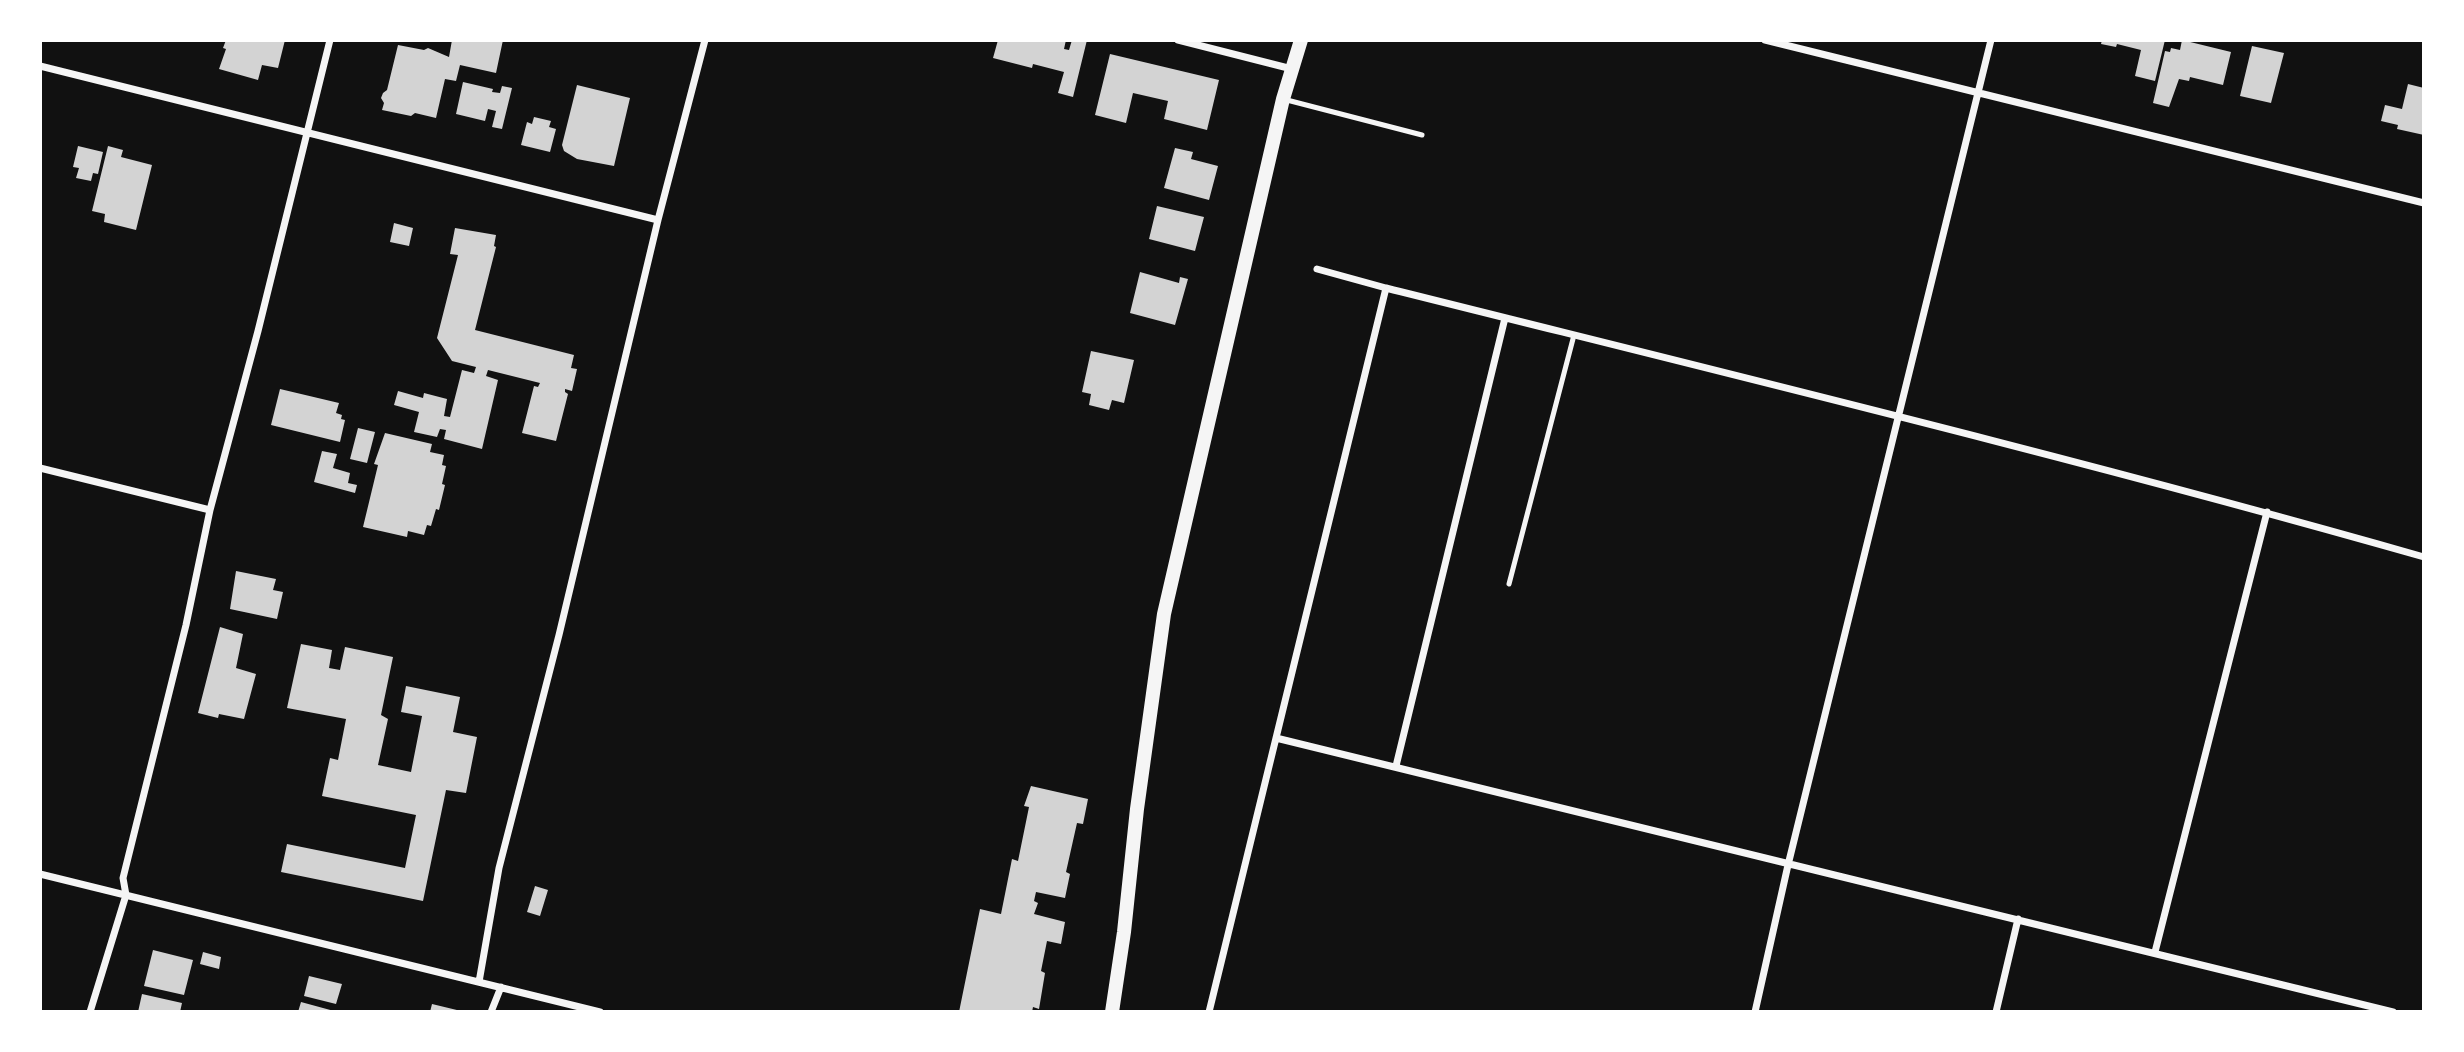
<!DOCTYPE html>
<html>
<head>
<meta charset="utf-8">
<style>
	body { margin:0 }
	#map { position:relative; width:2464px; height:1052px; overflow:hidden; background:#111; font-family:"Times New Roman",serif }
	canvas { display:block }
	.frame { position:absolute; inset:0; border:42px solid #fff; pointer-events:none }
</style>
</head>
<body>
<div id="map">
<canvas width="2464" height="1052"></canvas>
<div class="frame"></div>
</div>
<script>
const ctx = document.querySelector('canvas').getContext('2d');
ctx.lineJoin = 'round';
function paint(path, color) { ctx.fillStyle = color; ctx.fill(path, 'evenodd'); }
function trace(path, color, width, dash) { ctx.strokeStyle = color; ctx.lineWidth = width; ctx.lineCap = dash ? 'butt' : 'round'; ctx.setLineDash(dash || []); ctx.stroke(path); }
const building = new Path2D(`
	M226,40H285L278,68L262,65L258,80L219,69L226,49L223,48Z
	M452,40H503L496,73L460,65L456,81L445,79L436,118L415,113L411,116L382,110L384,103L381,98L383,93L387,90L398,45L424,50L428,48L449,57Z
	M998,40H1066L1064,49L1069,50L1072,40H1087L1073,97L1058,93L1064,72L1033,64L1032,68L993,58Z
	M2102,40H2165L2155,81L2135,76L2141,50L2117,44L2116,47L2101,44Z
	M2182,40L2231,52L2223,85L2190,77L2189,81L2179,79L2169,107L2153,103L2165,51L2170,52L2171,48L2180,50Z
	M2252,46L2284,53L2271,103L2240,96Z
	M1110,54L1219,80L1207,130L1164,119L1168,101L1133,93L1126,123L1095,115Z
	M463,82L493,89L492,92L500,93L502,86L512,88L502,129L492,127L496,111L488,109L485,121L456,114Z
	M2408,84L2424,88V135L2397,129L2398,125L2381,121L2385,105L2402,109Z
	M577,85L630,98L614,166L577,159L564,151L562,145Z
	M534,117L551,121L549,127L556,129L550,152L521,145L527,122L532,124Z
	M78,146L103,152L98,174L93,173L91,181L76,178L79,168L73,167Z
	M108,146L123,150L121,157L152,165L136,230L104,222L105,214L92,211Z
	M1175,148L1193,152L1191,159L1218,166L1209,200L1164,188Z
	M1157,206L1204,217L1195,251L1149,239Z
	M394,223L413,228L409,246L390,242Z
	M455,228L496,235L494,246L496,247L475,330L574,355L571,368L577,369L572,391L565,389V392L568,394L556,441L522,433L534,386L538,387L540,383L488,370L486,376L498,380L482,449L444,439L446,430L440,429L437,437L414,432L419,412L394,405L398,391L423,398L424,393L447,399L444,416L450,417L462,370L474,373L476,367L452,361L437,338L458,255L450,254Z
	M1140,272L1179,283L1180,277L1188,279L1175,325L1130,313Z
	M1091,351L1134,360L1124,403L1112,400L1109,410L1089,405L1091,394L1082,392Z
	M280,389L339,403L336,413L342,415L341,419L345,420L340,442L271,425Z
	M358,428L375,432L367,463L350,459Z
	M385,433L432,444L430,452L444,455L442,465L446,466L442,484L445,485L439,510L436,509L431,526L427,525L424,535L408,531L407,537L363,527L378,465L374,464Z
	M322,451L337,454L333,468L350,473L348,483L357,485L355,493L314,482Z
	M236,571L276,579L273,590L283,592L277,619L230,609Z
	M220,627L243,634L236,668L256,674L244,719L219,714L218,718L198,713Z
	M301,644L332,650L329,668L340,670L345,647L393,657L381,715L388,719L378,765L411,772L422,716L401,712L406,686L460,697L453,732L477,737L466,793L446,790L423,901L281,872L287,844L405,868L416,815L322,796L330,758L338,760L346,719L287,708Z
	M1031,786L1088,799L1083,824L1077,823L1066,872L1070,874L1065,898L1036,892L1034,901L1038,903L1034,914L1065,922L1061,944L1047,941L1041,971L1045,973L1039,1009L1033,1007L1032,1012H959L980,909L1001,914L1012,859L1018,861L1029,807L1024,806Z
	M535,886L548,890L540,916L527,912Z
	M153,950L193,960L184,995L144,986Z
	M203,952L221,957L219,969L200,964Z
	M309,976L342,984L336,1004L304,996Z
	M142,994L182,1003L180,1012H138Z
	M301,1002L334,1011V1012H298Z
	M432,1004L461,1011V1012H430Z`);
const service = new Path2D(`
	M1283,99L1422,135
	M1509,584L1574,335`);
const minor = new Path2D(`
	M1178,40L1292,69
	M1765,40L2424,203
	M40,66L658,220
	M1317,269L1386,288C1733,375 2080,459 2424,557
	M40,468L210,510
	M1276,738L2393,1012
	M1396,766L1505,318
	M40,874L600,1012
	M2155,952L2267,512
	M479,982L499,868L559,635L658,220L705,40
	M90,1012L126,895L123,878L186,625L210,510L258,331L330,40
	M491,1012L501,987
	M1209,1012L1386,288
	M1755,1012L1788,865L1991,40
	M1996,1012L2018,919`);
const secondary = new Path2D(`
	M1112,1012L1124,932L1137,809L1164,614L1283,99L1301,40`);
paint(building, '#d3d3d3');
trace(service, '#f5f5f5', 5);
trace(minor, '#f5f5f5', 7);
trace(secondary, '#f5f5f5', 14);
</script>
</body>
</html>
